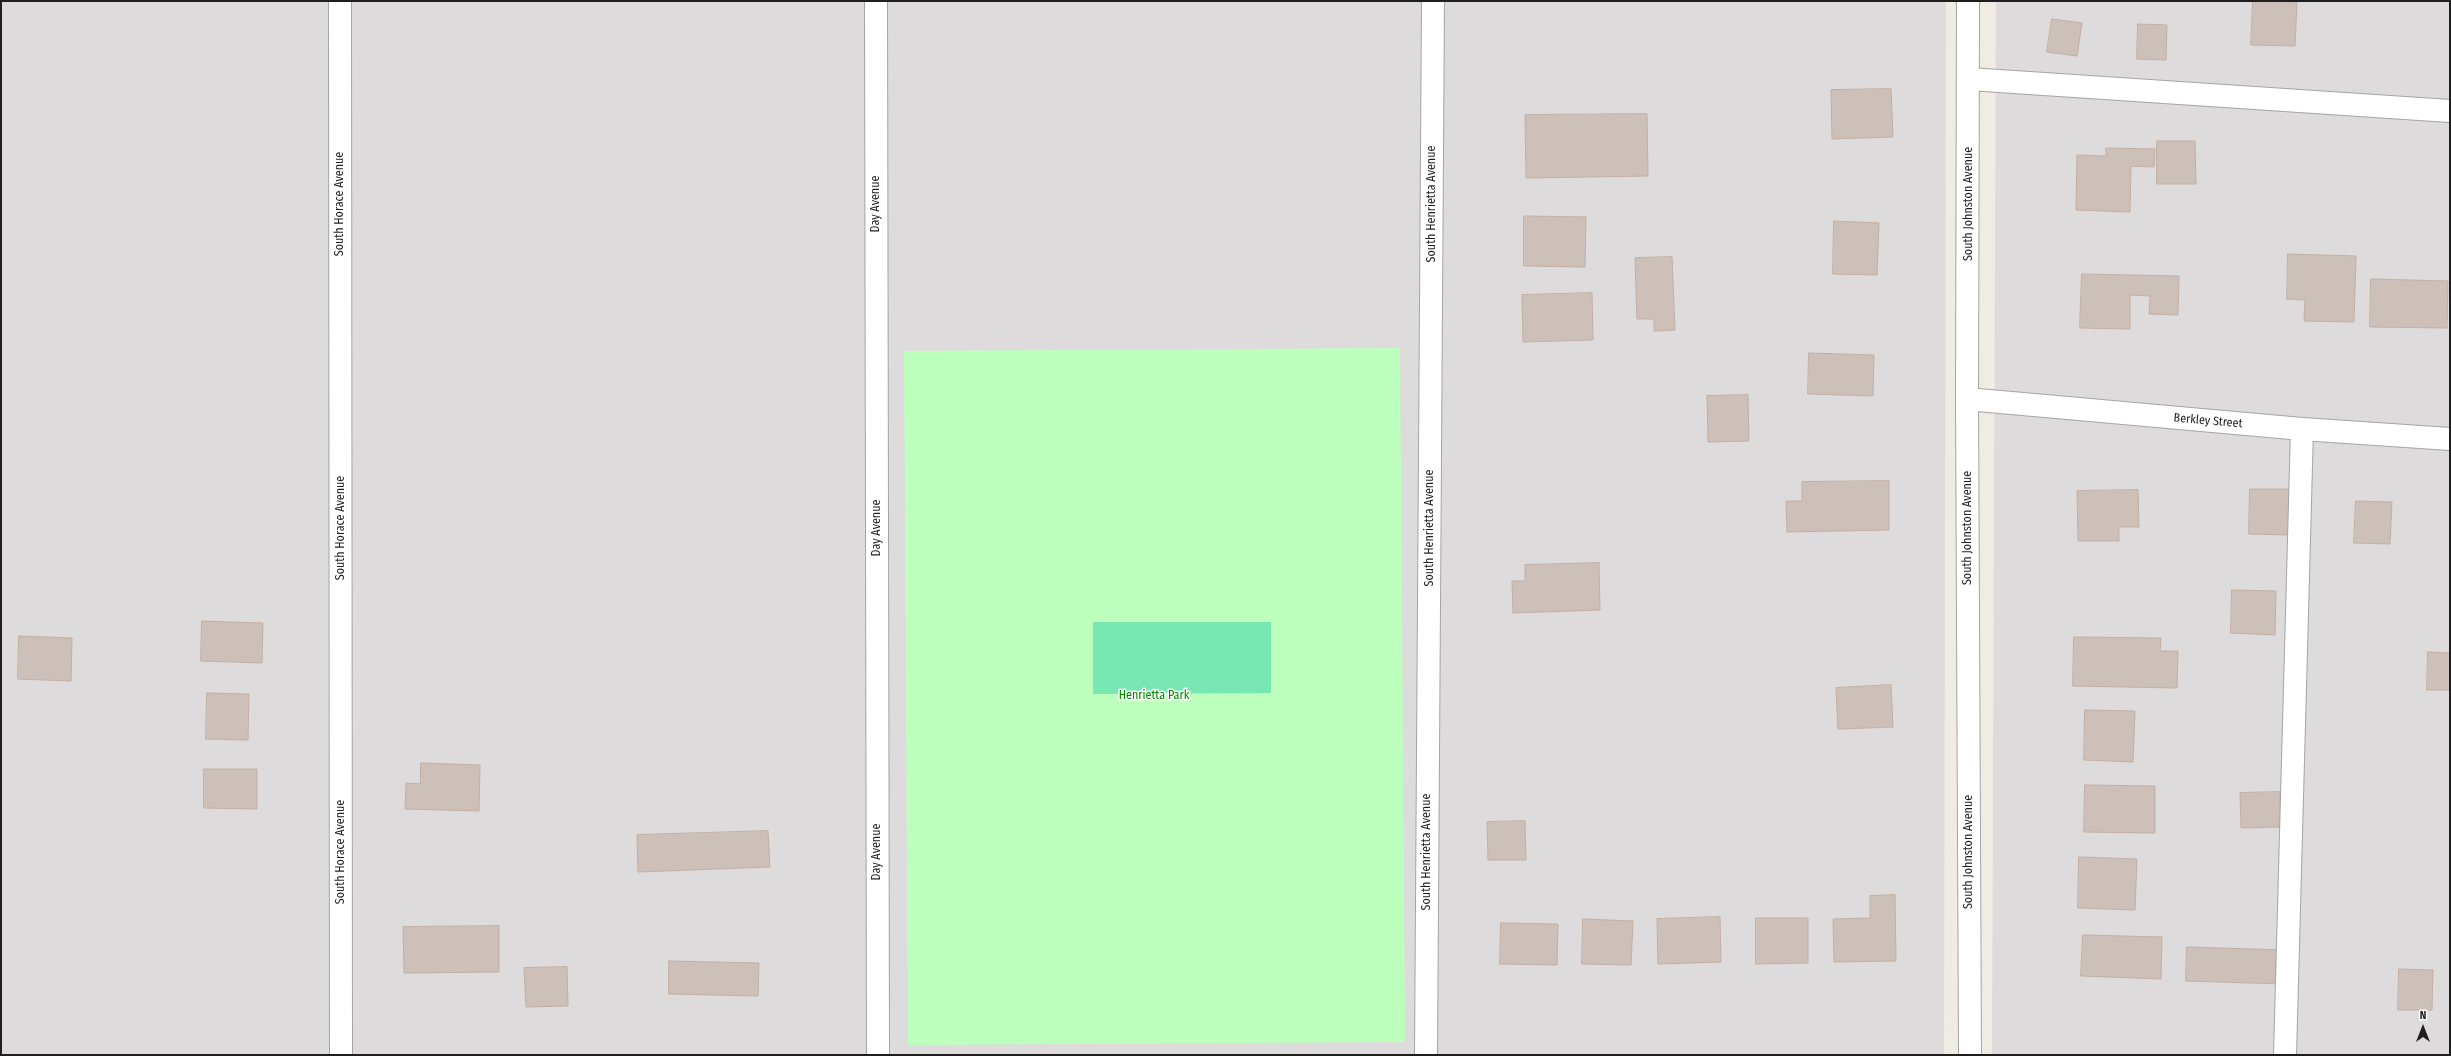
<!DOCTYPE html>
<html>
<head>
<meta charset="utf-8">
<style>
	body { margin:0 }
	#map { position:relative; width:2451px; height:1056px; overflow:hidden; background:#f0ebe3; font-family:"Fira Sans Condensed",sans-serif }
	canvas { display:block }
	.frame { position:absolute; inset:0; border:2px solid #1e1e1e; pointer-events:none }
	.north { position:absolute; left:2403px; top:1008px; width:40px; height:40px; -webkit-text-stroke:3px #fff; paint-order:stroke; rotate:0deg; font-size:11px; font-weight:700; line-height:16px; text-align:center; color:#1e1e1e }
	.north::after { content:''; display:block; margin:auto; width:14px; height:18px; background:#1e1e1e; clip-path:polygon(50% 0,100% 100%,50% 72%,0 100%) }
</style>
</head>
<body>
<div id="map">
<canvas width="2451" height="1056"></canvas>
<div class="frame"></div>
<div class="north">N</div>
</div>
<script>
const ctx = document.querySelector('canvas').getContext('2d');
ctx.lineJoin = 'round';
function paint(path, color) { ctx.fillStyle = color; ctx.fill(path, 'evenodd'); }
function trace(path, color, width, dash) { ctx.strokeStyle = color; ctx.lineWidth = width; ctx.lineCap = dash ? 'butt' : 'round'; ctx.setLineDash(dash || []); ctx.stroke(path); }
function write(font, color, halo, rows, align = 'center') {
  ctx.font = font + ' "Fira Sans Condensed",sans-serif'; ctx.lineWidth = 3; ctx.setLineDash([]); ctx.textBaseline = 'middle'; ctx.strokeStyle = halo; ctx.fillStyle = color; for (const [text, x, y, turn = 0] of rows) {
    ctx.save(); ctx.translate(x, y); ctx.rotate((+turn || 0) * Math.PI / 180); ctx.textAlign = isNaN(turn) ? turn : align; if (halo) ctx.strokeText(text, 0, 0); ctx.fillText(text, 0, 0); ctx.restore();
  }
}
const residential = new Path2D(`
	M1,1H1946L1944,1055H1Z
	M1996,1H2450V1055H1992Z`);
const park = new Path2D(`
	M1400,348L1405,1042L908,1045L904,351Z`);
const pitch = new Path2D(`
	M1093,622H1271V693L1093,694Z`);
const building = new Path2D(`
	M2253,1L2297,2L2295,46L2251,45Z
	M2052,19L2082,23L2077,56L2047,52Z
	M2138,24L2167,25L2166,60L2137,59Z
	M1891,89L1893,137L1832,139L1831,90Z
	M1647,114L1648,176L1526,178L1525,115Z
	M2157,141H2195L2196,184H2157Z
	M2106,148L2155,149L2154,167L2131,166L2130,212L2076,210L2077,155L2106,156Z
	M1524,216L1586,217L1585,267L1524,266Z
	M1834,221L1879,223L1877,275L1833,274Z
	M2288,254L2356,256L2354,322L2304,321L2305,300L2287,299Z
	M1672,257L1675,330L1654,331V319H1637L1635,258Z
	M2082,274L2179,276L2178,315L2149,314L2150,296L2130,295V329L2080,328Z
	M2371,279L2448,281L2447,328L2370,327Z
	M1592,293L1593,340L1523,342L1522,295Z
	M1809,353L1874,355L1873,396L1808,394Z
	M1748,395L1749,441L1708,442L1707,396Z
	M1889,481V530L1787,532L1786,501H1802V482Z
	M2250,489H2291L2290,535L2249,534Z
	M2138,490L2139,527H2119V541H2078L2077,491Z
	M2356,501L2392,502L2390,544L2354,543Z
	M1599,563L1600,610L1513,613L1512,581H1525V565Z
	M2232,590L2276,591L2275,635L2231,633Z
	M202,621L263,623L262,663L201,661Z
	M19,636L72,638L71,681L18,679Z
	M2074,637L2161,638L2160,651H2178L2177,688L2073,686Z
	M2428,652L2450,653V690H2427Z
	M1891,685L1893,727L1838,729L1836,688Z
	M207,693L249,694L248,740L206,739Z
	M2085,710L2135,711L2133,762L2084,760Z
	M421,763L480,765L479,811L405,809L406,783L420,784Z
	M204,769H257V809L204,808Z
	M2085,785L2155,786V833L2084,832Z
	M2280,792L2281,827L2241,828L2240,793Z
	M1525,821L1526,860H1488L1487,822Z
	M768,831L770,867L638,872L637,835Z
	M2079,857L2137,859L2135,910L2078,908Z
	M1895,895L1896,961L1834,962L1833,919L1870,918V896Z
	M1720,917L1721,962L1658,964L1657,919Z
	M1756,918H1808V963L1756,964Z
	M1583,919L1633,921L1631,965L1582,964Z
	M1501,923L1558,924L1557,965L1500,964Z
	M499,926V972L404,973L403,927Z
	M2083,935L2162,937L2161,979L2081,976Z
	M2187,947L2284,950L2283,984L2186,981Z
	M669,961L759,963L758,996L669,994Z
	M567,967L568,1006L526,1007L524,968Z
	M2399,969L2433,970L2432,1010H2398Z`);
const minor = new Path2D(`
	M340,1L341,1055
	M876,1L878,1055
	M1968,1L1967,399L1970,1055
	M1969,79L2450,111
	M1967,399L2302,429L2450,439
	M1426,1055L1433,1
	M2285,1055L2302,429`);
const streetNames = [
	["South Horace Avenue",340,204,-90],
	["Day Avenue",876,204,-90],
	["South Henrietta Avenue",1432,204,-90],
	["South Johnston Avenue",1969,204,-90],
	["Berkley Street",2208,421,5],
	["South Horace Avenue",341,528,-90],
	["Day Avenue",877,528,-90],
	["South Henrietta Avenue",1430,528,-90],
	["South Johnston Avenue",1968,528,-90],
	["South Horace Avenue",341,852,-90],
	["Day Avenue",877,852,-90],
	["South Henrietta Avenue",1427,852,-90],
	["South Johnston Avenue",1969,852,-90]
];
const parkNames = [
	["Henrietta Park",1154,696]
];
paint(residential, '#dddbdb');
paint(park, '#bdffbc');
paint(pitch, '#79e7b3');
paint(building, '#cdc0b9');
trace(building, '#c4afa4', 1);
trace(minor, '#a5a5a5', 24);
trace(minor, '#fff', 22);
write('12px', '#1e1e1e', '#fff', streetNames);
write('12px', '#018900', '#fff', parkNames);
</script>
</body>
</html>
